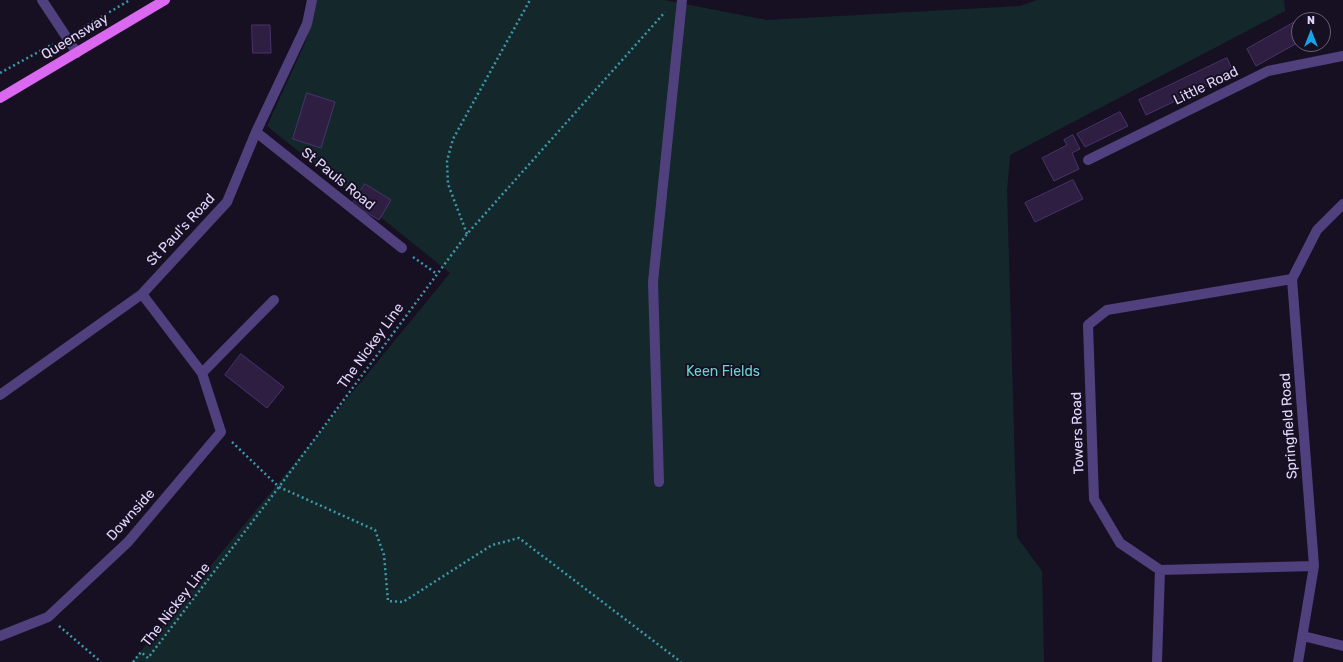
<!DOCTYPE html>
<html>
<head>
<meta charset="utf-8">
<style>
	body { margin:0 }
	#map { position:relative; width:1343px; height:662px; overflow:hidden; background:#171023; font-family:Rubik,sans-serif }
	canvas { display:block }
	.north { position:absolute; left:1291px; top:12px; width:40px; height:40px; box-sizing:border-box; background:#171023; border:1px solid #685f79; border-radius:50%; rotate:0deg; font-size:11px; font-weight:700; line-height:16px; text-align:center; color:#e2d6fb }
	.north::after { content:''; display:block; margin:auto; width:14px; height:18px; background:#17a4e6; clip-path:polygon(50% 0,100% 100%,50% 72%,0 100%) }
</style>
</head>
<body>
<div id="map">
<canvas width="1343" height="662"></canvas>
<div class="north">N</div>
</div>
<script>
const ctx = document.querySelector('canvas').getContext('2d');
ctx.lineJoin = 'round';
function paint(path, color) { ctx.fillStyle = color; ctx.fill(path, 'evenodd'); }
function trace(path, color, width, dash) { ctx.strokeStyle = color; ctx.lineWidth = width; ctx.lineCap = dash ? 'butt' : 'round'; ctx.setLineDash(dash || []); ctx.stroke(path); }
function write(font, color, halo, rows, align = 'center') {
  ctx.font = font + ' Rubik,sans-serif'; ctx.lineWidth = 4; ctx.setLineDash([]); ctx.textBaseline = 'middle'; ctx.strokeStyle = halo; ctx.fillStyle = color; for (const [text, x, y, turn = 0] of rows) {
    ctx.save(); ctx.translate(x, y); ctx.rotate((+turn || 0) * Math.PI / 180); ctx.textAlign = isNaN(turn) ? turn : align; if (halo) ctx.strokeText(text, 0, 0); ctx.fillText(text, 0, 0); ctx.restore();
  }
}
const green = new Path2D(`
	M316,0H664L767,20L1020,6L1037,0H1284L1285,11L1010,155L1007,191L1017,537L1042,571L1044,662H132L450,273L267,126L305,43Z`);
const building = new Path2D(`
	M1295,22L1299,30V42L1256,66L1247,49Z
	M252,25H270L271,53H253Z
	M1227,58L1234,73L1146,115L1139,100Z
	M307,93L335,102L321,148L293,139Z
	M1120,112L1128,126L1085,147L1077,134Z
	M1073,135L1080,149L1072,153L1079,169L1054,181L1042,158L1067,145L1064,140Z
	M1073,180L1083,199L1035,222L1025,203Z
	M365,184L391,200L379,220L352,204Z
	M241,354L284,387L267,408L225,375Z`);
const path = new Path2D(`
	M79,30L130,0
	M0,73L53,44
	M467,234L448,184L447,161L453,139L530,0
	M413,257L437,274
	M232,442L279,487L375,530L384,555L388,601L403,602L492,545L519,538L681,662
	M59,626L101,662
	M133,662L141,652L148,658L279,487L467,234L665,12`);
const minor = new Path2D(`
	M42,0L77,53
	M256,132L402,248
	M1088,160L1268,71L1343,56
	M1292,279L1107,310L1088,325L1094,499L1120,543L1160,570L1314,566
	M202,373L274,300
	M0,395L142,294L227,202L256,132L307,24L312,0
	M659,482L653,282L682,0
	M0,636L48,617L128,542L221,432L202,373L142,294
	M1303,636L1343,646
	M1157,662L1160,570
	M1298,662L1314,566L1292,279L1317,230L1343,204`);
const major = new Path2D(`
	M0,98L165,0`);
const streetNames = [
	["Queensway",75,37,-31],
	["Little Road",1206,86,-26],
	["St Pauls Road",338,179,39],
	["St Paul's Road",181,230,-47],
	["The Nickey Line",371,346,-54],
	["Springfield Road",1289,426,-94],
	["Towers Road",1078,433,-92],
	["Downside",131,515,-48],
	["The Nickey Line",176,605,-52]
];
const parkNames = [
	["Keen Fields",723,372]
];
paint(green, '#14282c');
paint(building, '#2d1e42');
trace(building, '#4a336b', 1);
trace(path, '#3b99aa', 2.5, [2, 3]);
trace(minor, '#50407d', 10);
trace(major, '#db68f0', 10);
write('14px', '#e2d6fb', '#171023', streetNames);
write('14px', '#69d4d1', '#171023', parkNames);
</script>
</body>
</html>
